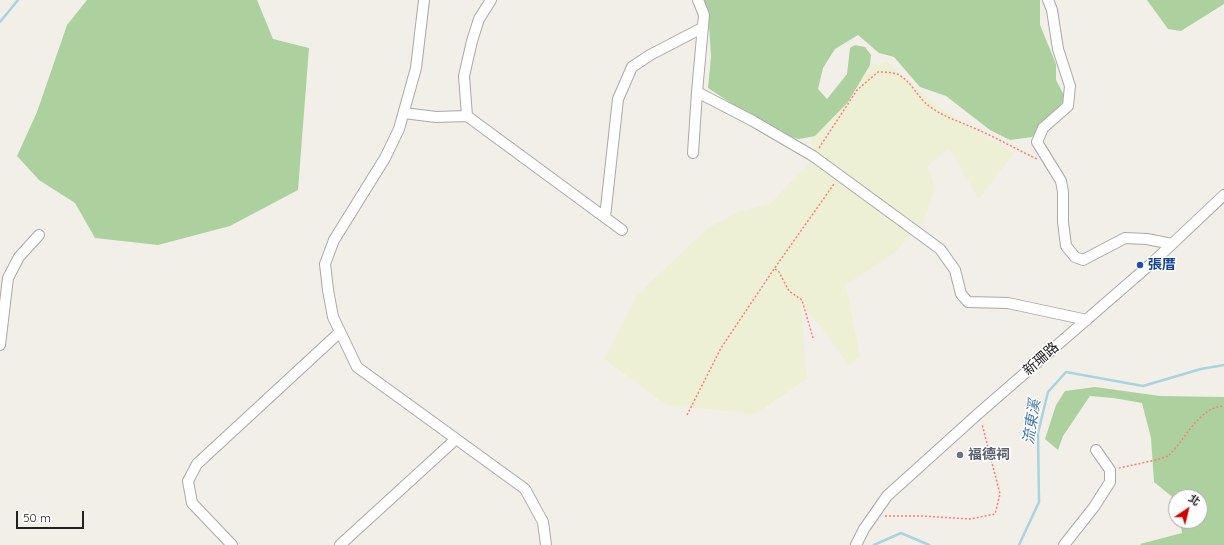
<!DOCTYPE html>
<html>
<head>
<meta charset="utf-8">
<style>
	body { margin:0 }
	#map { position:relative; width:1224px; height:545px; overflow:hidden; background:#f2efe9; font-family:Quicksand,"Noto Sans TC",sans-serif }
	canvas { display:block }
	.north { position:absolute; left:1168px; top:489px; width:40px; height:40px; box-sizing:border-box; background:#fff; border:1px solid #a7a7a7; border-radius:50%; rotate:35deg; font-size:11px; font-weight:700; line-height:16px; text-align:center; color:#222 }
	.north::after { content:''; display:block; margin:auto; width:14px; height:18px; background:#d40000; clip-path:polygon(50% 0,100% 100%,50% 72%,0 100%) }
	.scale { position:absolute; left:16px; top:511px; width:68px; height:18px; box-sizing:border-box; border:2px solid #222; border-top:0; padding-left:5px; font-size:12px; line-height:14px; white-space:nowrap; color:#222; -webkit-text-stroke:3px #fff; paint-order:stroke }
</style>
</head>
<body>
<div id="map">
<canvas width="1224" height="545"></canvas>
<div class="north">北</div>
<div class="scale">50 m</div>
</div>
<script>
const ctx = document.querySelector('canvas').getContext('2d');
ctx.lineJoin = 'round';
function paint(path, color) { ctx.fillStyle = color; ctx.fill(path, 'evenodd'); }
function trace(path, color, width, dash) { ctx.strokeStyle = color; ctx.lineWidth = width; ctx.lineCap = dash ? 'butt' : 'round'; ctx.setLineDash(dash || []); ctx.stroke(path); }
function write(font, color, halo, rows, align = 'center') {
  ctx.font = font + ' Quicksand,"Noto Sans TC",sans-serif'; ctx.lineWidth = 3; ctx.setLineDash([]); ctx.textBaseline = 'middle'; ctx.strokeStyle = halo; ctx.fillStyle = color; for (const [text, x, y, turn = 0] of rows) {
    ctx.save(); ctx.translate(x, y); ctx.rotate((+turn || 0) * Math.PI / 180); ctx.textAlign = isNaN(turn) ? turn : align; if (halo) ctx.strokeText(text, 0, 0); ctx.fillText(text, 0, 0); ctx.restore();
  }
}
const farmland = new Path2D(`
	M888,61L901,76L945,111L1014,153L979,199L949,148L928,166L935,188L924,221L894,253L846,285L860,357L849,366L819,324L801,304L807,379L756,414L666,405L604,359L637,295L708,228L740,211L770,204L816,155L810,137L868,66Z`);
const forest = new Path2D(`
	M87,0H257L273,39L309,48L298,190L230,226L158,245L95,238L75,203L39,180L17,156L37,112L67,25Z
	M704,0H1040V25L1056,64V80L1066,99L1032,137L1010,140L990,130L946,96L920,87L894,57L879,53L858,35L835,49L823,68L818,89L827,99L847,74L850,48L855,45L865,47L871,55L870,65L848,102L815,136L799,139L778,134L708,88L711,56L708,11Z
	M1147,0H1224V4L1181,31L1168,29Z
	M1095,387L1160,396L1224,397V545H1141L1140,544L1182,533L1180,521H1200V497H1176V500L1154,482L1151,438L1142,403L1113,398L1090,396L1063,436L1058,450L1045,439L1056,405L1065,391Z`);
const stream = new Path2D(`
	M0,22L18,0
	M874,545L901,533L929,545
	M1019,545L1039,502L1038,433L1048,392L1066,372L1143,386L1201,369L1224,365`);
const path = new Path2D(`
	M819,148L857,90L878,72C884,72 891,72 897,74C911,80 917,97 929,106C945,118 959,121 976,129C997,138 1016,149 1037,159
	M775,269L779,272L789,291L802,300L813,338
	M687,415L721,348L774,269L834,184
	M1119,468C1128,466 1163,459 1168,456C1185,441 1198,407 1224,406
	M885,516H921L970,519L995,514L1000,494L982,424`);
const minor = new Path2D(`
	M424,0L416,68L399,129L385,158L334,240L325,264L328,290L333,317L357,367L525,489L543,522L546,545
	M1048,0L1052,10L1058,49L1070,86L1068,106L1043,128L1037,142L1061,181L1063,192V222L1066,246L1075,257L1083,260L1125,238L1147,239L1172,244
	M697,92L753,121L813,156L940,249L955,270L961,294L968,302L1008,303L1087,320
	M404,113L436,117L467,116L464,76L472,41L479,19L491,0
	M467,116L622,230
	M693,153L697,92L704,15L698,0
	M605,217L618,99L632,67L650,55L702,28
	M0,345L8,278L19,257L39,235
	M232,545L192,503L188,481L197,464L340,332
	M340,545L456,439
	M856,545L864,529L887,496L979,413L1153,262L1224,195
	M1064,545L1094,507L1110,482V470L1096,450`);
const markers = [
	[1140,265,4,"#1a4fb4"],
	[960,455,4,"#6b7280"]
];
const transitNames = [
	["張厝",1148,265]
];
const streetNames = [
	["新珊路",1041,359,-41]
];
const worshipNames = [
	["福德祠",968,455]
];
const waterNames = [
	["流東溪",1032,422,-81]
];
paint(farmland, '#eef0d5');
paint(forest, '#add19e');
trace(stream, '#aad3df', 2.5);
trace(minor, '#a9a9a9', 12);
trace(path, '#fa8072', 1.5, [2, 2]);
trace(minor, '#fff', 10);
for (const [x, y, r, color] of markers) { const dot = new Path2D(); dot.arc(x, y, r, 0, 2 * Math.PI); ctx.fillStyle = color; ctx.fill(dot); trace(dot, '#fff', 1.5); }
write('bold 14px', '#164399', '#fff', transitNames, 'left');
write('14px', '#222', '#fff', streetNames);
write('bold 14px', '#5b616d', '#fff', worshipNames, 'left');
write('italic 15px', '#4a7aab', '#fff', waterNames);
</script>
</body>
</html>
